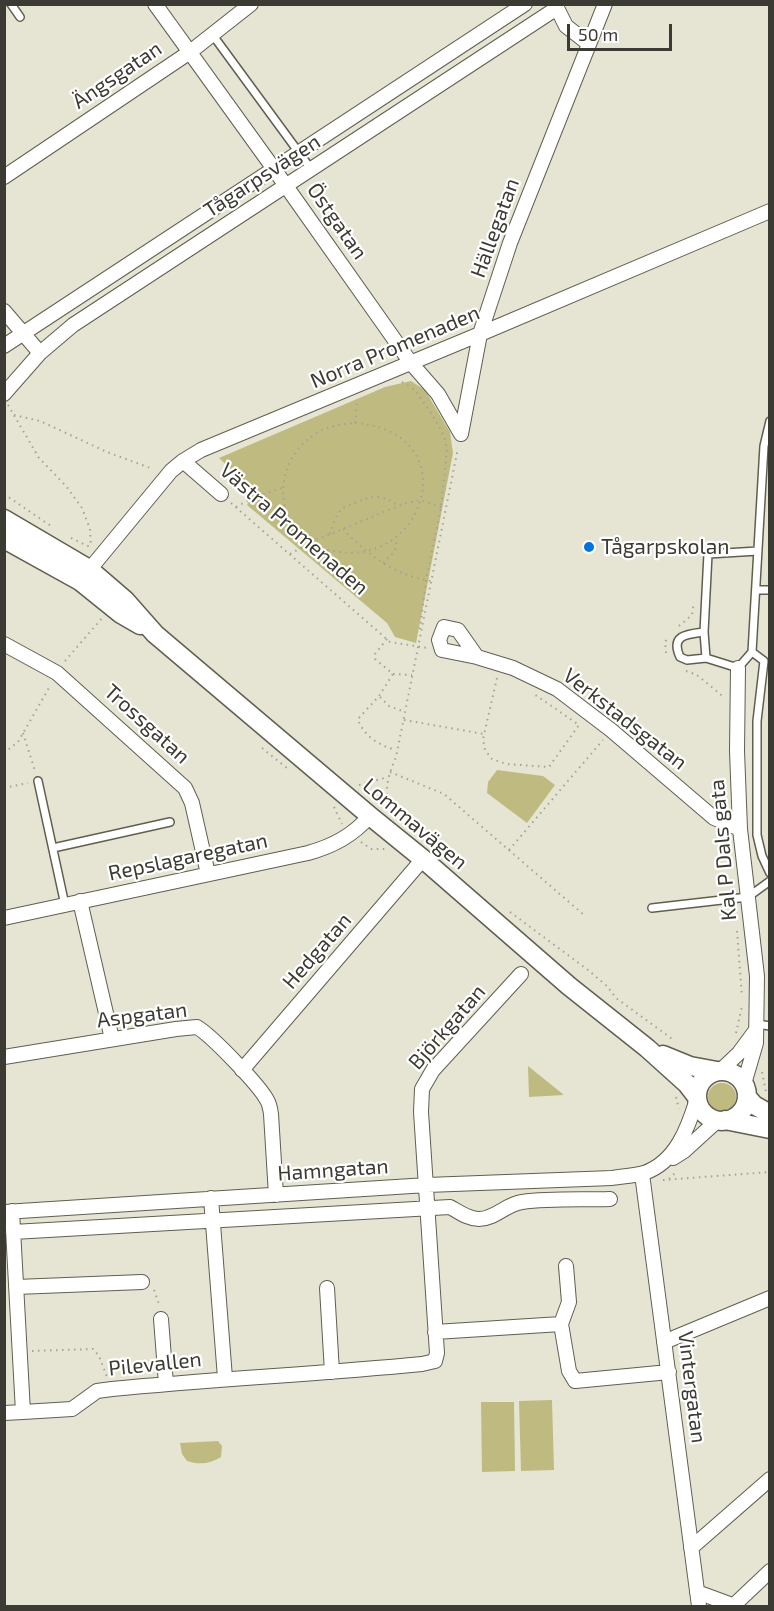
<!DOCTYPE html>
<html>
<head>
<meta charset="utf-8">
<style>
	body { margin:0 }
	#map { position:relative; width:774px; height:1611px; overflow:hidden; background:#e6e5d3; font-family:"Exo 2",sans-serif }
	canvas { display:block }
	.frame { position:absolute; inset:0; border:6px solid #3b3a33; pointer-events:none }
	.scale { position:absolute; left:567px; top:24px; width:105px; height:27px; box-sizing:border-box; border:3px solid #3b3a33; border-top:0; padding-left:8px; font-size:18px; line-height:21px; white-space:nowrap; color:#3b3a33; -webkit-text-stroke:4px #fff; paint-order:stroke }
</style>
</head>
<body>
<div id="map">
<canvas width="774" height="1611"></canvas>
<div class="frame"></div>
<div class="scale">50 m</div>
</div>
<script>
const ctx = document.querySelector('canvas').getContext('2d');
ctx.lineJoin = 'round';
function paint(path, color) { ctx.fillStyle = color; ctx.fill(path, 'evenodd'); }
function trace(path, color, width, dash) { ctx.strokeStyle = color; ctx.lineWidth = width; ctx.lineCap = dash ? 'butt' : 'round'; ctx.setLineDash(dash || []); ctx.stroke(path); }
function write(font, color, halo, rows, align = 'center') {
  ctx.font = font + ' "Exo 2",sans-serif'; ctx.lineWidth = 4.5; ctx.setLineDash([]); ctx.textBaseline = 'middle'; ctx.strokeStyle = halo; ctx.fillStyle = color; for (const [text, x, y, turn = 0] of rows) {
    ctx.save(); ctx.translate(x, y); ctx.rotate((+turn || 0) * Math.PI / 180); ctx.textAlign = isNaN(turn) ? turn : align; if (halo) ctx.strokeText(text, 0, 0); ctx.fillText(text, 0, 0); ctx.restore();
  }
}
const green = new Path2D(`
	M411,381L425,390L450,432L453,453L416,643L395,637L387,623L247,505L254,491L219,458L385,387Z
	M497,770L543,776L555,785L527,823L487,793L488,782Z
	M528,1066L564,1095L529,1097Z
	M708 1097a14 14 0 1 1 28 0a14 14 0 1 1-28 0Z
	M552,1400L554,1470L521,1471L519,1401Z
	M514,1402L515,1471L482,1472L481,1402Z
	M218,1441L222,1446L221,1457C210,1464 199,1465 187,1461L182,1454L180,1443Z`);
const path = new Path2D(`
	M402,382L415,390L433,416L444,436L447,449L441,508L426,580L420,629
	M8,405L39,458L66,486L82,508L90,529L91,547
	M14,415L40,421L107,452L153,469
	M355,423C467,431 427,570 333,551C275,540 267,468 312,436C324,427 340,424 355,423Z
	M355,423L357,399
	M4,494L51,526
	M231,503L390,642L428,648
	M236,507L253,498L282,488
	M343,529C369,556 394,575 431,581
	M330,534C333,526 335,515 342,509C345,506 351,505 355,503C372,495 384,494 398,506
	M71,538L90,547
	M290,554L311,542L406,503L421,500L443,508
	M383,563L395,551L397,538
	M679,626L692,615L694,602
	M387,639L375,654V659L393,674L379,696L358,719C363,736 380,746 396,750
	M666,653L665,642L667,639
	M65,661L103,617
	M686,671L697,675L725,698
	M393,674L412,675
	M497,678L483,739L485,750L492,759L506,764L549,767L579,725L534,694
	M380,697L389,706L405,712
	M404,720L484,734
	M23,733L35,771
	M262,748L288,769
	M4,753L18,742L50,686
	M390,772L444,794L584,915
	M359,785L388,777
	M4,788L28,783
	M334,807L342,824
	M391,812C383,793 388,775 396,757L458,448
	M361,842L371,849H386
	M509,850L603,740
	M510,912L588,970L607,986L616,998L675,1041
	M737,931L742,997
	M736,1033L742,1006
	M762,1072L766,1092
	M676,1097L679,1109
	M669,1179L677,1171
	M663,1180L770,1172
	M154,1290L160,1307
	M32,1351L93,1349L99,1356L107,1377`);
const service = new Path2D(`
	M11,4L20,17
	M212,34L311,169
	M758,551L708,554L704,632L706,658L738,668L752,652L764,446L770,421
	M756,590H770
	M704,632C687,634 670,635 680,657L687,660L706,658
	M752,652L764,661L757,721V835L762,856L770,873
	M38,781L65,905
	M53,848L170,822
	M652,908L748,897L770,881
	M757,1024L770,1026`);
const minor = new Path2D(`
	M155,4L274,169L411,363L438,394L461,434
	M555,4L566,26L589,44
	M4,177L190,52L251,4
	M4,311L40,353
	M4,346L525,4
	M4,394L40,353L73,325L557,8
	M461,434L480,334L510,243L605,4
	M183,461L221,494
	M85,575L171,471L183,461L201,450L480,334L770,211
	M4,644L57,673L185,788L192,803L208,874
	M477,657L442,650L439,640L444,627L458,630L477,657L513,668L557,689L611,730L714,818L740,829
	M738,668L737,751L740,829L757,976L756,1043L744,1084
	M80,901L112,1039
	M4,918L308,853C333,846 352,836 370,816
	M4,1057L176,1029L197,1027C212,1036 259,1085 267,1100C270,1105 270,1109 271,1114L276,1195
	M242,1070L423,859
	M720,1071L739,1053L756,1030
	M673,1158L684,1151L718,1120
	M642,1174L699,1606
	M211,1198L225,1378
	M12,1211L23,1412L72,1409L97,1391L112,1389C215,1379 319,1374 422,1364L435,1361L437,1353L421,1112L422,1089L433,1070L521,974
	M4,1212L427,1185L612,1178C622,1176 634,1176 644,1173C676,1162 688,1128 697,1099
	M13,1232L450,1207C459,1212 468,1219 479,1219C495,1219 506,1204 522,1202C550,1198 582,1200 610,1199
	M566,1266L569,1302L561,1324L569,1371L575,1381L669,1372
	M16,1287L142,1282
	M327,1288L332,1372
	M161,1319L166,1384
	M435,1332L561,1324
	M664,1342L770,1298
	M4,1413L23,1412
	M691,1548L770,1479
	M697,1592L735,1606
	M733,1606L770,1571`);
const tertiary = new Path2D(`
	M4,519L89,569L125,600L155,634L370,816L423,859L569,986L647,1048L687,1084L697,1097
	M4,539L80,581L121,614L140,625
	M663,1055L690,1066L717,1071
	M697 1096a25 25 0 1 1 50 0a25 25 0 1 1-50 0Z
	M747,1097L754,1105L770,1114
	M725,1120L770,1129`);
const markers = [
	[589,547,6,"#0274db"]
];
const streetNames = [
	["Ängsgatan",117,75,-34],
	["Tågarpsvägen",262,176,-33],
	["Östgatan",337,221,55],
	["Hällegatan",495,228,-70],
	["Norra Promenaden",395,347,-23],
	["Västra Promenaden",294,529,41],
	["Verkstadsgatan",625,719,38],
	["Trossgatan",147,724,42],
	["Lommavägen",415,824,40],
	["Kal P Dals gata",723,850,-95],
	["Repslagaregatan",188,857,-12],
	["Hedgatan",317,951,-49],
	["Aspgatan",142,1015,-7],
	["Björkgatan",447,1027,-49],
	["Hamngatan",333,1170,-4],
	["Pilevallen",155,1364,-6],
	["Vintergatan",692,1387,83]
];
const poiNames = [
	["Tågarpskolan",601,547]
];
paint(green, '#bfbb80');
trace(service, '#605f4f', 10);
trace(minor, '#605f4f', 16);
trace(tertiary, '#605f4f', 21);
trace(path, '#a3a294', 2, [1.5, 4.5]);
trace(service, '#fff', 7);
trace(minor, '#fff', 14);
trace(tertiary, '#fff', 18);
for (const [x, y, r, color] of markers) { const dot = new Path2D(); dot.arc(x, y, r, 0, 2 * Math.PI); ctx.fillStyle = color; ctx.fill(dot); trace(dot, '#fff', 2); }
write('21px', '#3b3a33', '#fff', streetNames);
write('21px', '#3b3a33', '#fff', poiNames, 'left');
</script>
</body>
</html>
